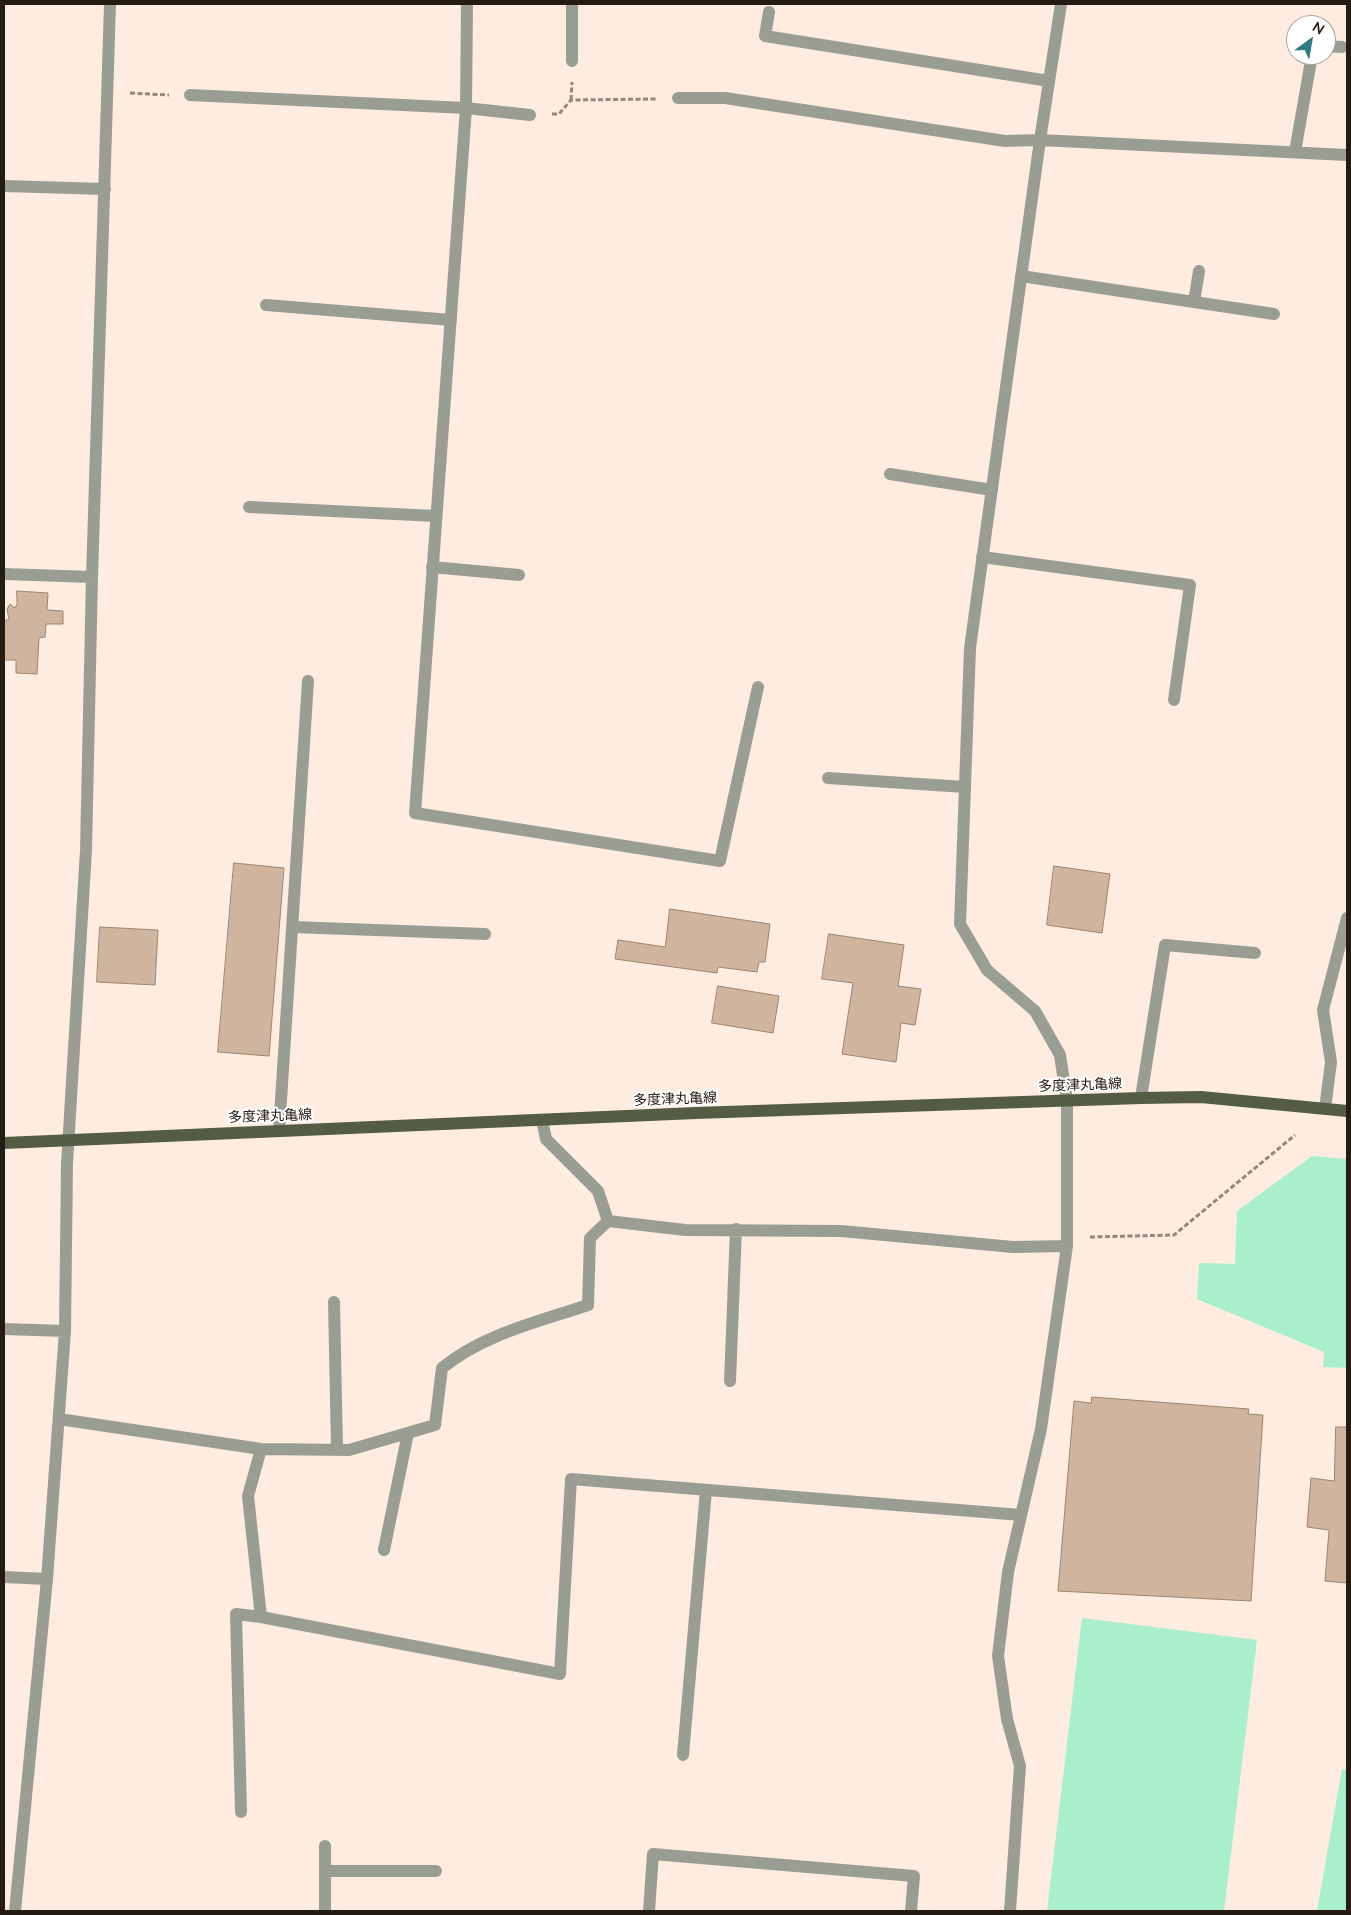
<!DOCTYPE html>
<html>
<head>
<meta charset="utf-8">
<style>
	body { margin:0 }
	#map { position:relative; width:1351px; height:1915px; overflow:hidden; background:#fdecdf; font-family:Lato,sans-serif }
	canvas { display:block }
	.frame { position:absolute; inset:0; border:5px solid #241b13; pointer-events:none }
	.north { position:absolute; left:1286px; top:15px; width:50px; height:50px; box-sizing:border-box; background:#fff; border:1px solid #a7a4a1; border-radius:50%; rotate:32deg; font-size:14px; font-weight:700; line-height:20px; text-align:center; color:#241b13 }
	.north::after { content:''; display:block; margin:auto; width:18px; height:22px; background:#317a81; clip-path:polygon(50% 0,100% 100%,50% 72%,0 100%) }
</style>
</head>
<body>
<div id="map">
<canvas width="1351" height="1915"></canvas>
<div class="frame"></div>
<div class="north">N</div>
</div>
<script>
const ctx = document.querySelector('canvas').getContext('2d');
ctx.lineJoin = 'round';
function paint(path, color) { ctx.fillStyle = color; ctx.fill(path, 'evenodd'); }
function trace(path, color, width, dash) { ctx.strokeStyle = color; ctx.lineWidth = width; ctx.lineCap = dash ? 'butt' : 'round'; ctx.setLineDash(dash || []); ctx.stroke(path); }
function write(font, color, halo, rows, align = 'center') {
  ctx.font = font + ' Lato,"Noto Sans JP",sans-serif'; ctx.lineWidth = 4; ctx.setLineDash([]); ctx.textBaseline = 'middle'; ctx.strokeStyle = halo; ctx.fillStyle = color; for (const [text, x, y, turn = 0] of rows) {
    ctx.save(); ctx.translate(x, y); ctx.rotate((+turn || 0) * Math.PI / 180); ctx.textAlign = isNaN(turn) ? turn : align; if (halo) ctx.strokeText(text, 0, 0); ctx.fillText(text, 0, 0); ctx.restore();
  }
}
const green = new Path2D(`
	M1312,1156L1347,1159V1368L1323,1367L1324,1352L1197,1299L1199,1263L1235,1264L1237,1211Z
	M1082,1618L1257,1640L1224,1911H1047Z
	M1342,1769L1347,1770V1911H1317Z`);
const building = new Path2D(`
	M17,591L48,593L47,610L63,611V624H46L45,637L39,638L37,674L16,673V660H4V621L9,619L7,609L10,604L15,608L17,604Z
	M234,863L284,868L269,1056L218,1052Z
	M1054,866L1110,874L1102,933L1047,925Z
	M670,909L770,924L765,962H759L757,972L718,967L717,973L615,959L618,940L665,947Z
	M100,927L158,930L155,985L97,982Z
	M829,934L904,945L898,986L921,989L915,1025L901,1023L896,1062L842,1054L853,983L822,979Z
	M718,986L779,996L773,1033L712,1023Z
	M1092,1397L1249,1409L1248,1414L1263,1415L1251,1601L1058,1591L1074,1401L1091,1403Z
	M1336,1427H1347V1583L1325,1581L1329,1530L1307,1527L1311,1478L1334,1481Z`);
const path = new Path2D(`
	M130,93L169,95
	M571,100L572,82
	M552,114H559L571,100L657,99
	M1090,1237L1174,1235L1295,1135`);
const minor = new Path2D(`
	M467,4L466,108L415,813L720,861L758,687
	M769,12L765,36L1049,81
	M1326,46L1342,47
	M572,61V4
	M190,95L466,108L530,115
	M678,98H725L1005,141L1040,140L1347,155
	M1295,152L1312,55
	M4,186L105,189
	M1021,276L1274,314
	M1194,302L1199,271
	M266,305L451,320
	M890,474L992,490
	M249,507L436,516
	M982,557L1190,585L1174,700
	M432,567L519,575
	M4,574L92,577
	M828,778L965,787
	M292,927L485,934
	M1141,1098L1165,945L1255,953
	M1325,1109L1331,1062L1323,1010L1347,918
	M542,1120L546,1139L598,1191L608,1221
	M279,1131L308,681
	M334,1302L337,1449
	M4,1329L65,1331
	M730,1381L736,1229
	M59,1419L261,1449L349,1450L435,1425L442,1368C484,1334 538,1322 588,1305L590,1238L608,1221L685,1230L841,1231L1013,1247L1067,1246
	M384,1550L408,1433
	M4,1577L47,1579
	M261,1617L560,1674L571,1479L1021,1515
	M683,1755L706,1490
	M241,1812L236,1614L261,1617L248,1496L261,1449
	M325,1846V1911
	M325,1871H436
	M15,1911L47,1579L65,1331L67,1164L86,850L92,577L110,4
	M649,1911L653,1854L914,1876L911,1911
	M1010,1911L1020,1766L1007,1719L998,1656L1008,1572L1041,1429L1067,1246V1101L1060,1055L1035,1011L987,970L960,924L970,648L1040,140L1061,4`);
const major = new Path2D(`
	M4,1143L696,1113L1141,1098L1201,1097L1347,1111`);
const streetNames = [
	["多度津丸亀線",1080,1085,-2],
	["多度津丸亀線",675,1099,-2],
	["多度津丸亀線",270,1116,-2]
];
paint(green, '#a9efcb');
paint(building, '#cfb5a0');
trace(building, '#9d8470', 1);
trace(path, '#94877c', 3, [5, 2.5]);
trace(minor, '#9a9e92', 12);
trace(major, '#545c46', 12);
write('14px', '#241b13', '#fff', streetNames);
</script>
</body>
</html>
